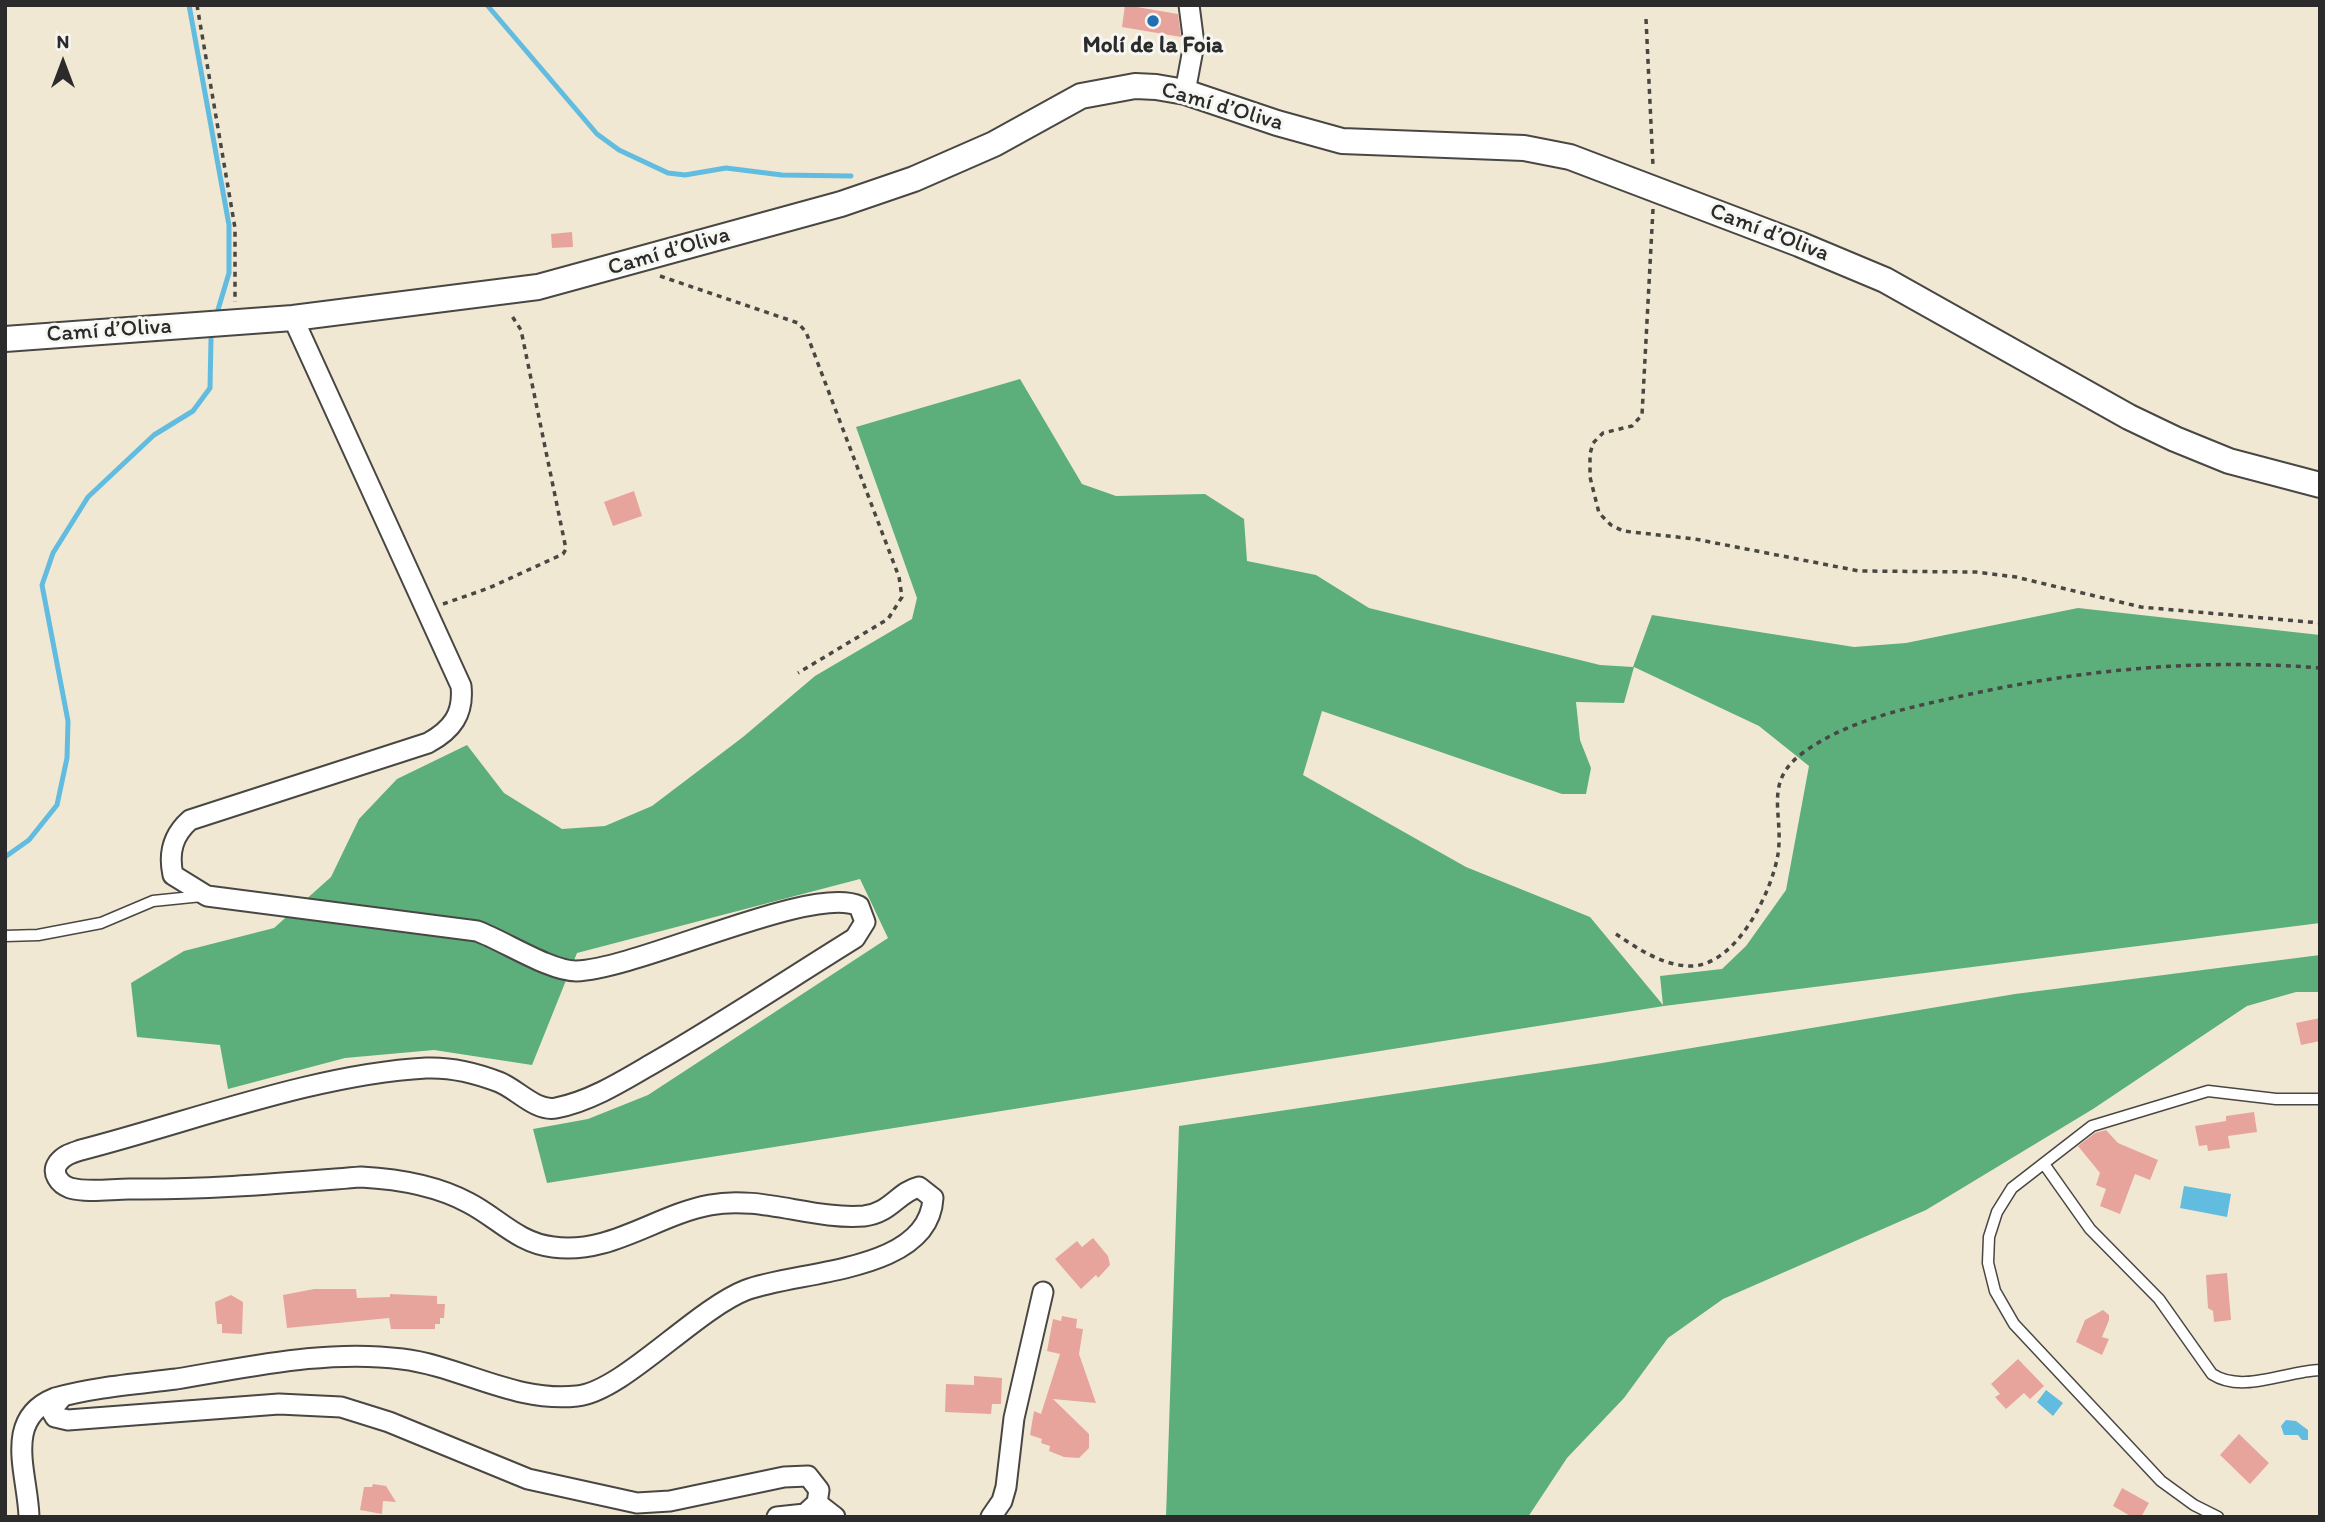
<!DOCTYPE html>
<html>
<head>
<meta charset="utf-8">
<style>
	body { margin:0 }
	#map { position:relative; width:2325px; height:1522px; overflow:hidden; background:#f1e8d3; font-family:Itim,sans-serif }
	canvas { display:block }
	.frame { position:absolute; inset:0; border:7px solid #2b2b2b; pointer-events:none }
	.north { position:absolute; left:28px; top:28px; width:70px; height:70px; -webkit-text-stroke:5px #f6f6f2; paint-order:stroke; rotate:0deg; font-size:19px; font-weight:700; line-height:28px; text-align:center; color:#2b2b2b }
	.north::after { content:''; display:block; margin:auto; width:24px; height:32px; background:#2b2b2b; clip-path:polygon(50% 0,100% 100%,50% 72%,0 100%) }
</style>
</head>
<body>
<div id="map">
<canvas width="2325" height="1522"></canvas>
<div class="frame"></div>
<div class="north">N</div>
</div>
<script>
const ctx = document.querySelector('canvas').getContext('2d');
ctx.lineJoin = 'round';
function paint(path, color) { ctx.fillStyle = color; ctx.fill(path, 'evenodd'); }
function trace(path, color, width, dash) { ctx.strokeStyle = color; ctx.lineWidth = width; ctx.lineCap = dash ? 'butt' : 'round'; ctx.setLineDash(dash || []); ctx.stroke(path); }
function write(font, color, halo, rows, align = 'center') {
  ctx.font = font + ' Itim,sans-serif'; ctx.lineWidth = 6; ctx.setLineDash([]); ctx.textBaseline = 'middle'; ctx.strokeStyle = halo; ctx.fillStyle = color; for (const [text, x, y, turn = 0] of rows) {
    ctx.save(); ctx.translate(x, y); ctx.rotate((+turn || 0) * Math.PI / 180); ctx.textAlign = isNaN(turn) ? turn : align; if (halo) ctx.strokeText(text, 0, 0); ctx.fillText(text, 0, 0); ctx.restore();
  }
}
const forest = new Path2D(`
	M1020,379L1082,484L1116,496L1205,494L1244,519L1247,561L1316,575L1369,608L1600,665L1633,667L1652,615L1854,647L1906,643L2078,608L2320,635V923L1664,1006L547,1183L533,1129L588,1119L648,1095L888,938L860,879L577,953L532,1065L434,1050L345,1058L228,1089L220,1045L137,1037L131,983L184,951L274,928L331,877L359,819L397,779L467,745L504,793L562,829L605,826L652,806L743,737L815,676L912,619L917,598L856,427ZM1634,667L1759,726L1809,766L1786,890L1746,946L1722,969L1660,976L1663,1005L1590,917L1466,867L1303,775L1322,711L1562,794H1586L1591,768L1580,740L1576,702L1624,703Z
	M2320,955V992H2296L2247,1006L2093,1109L1926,1210L1723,1299L1668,1338L1624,1398L1567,1458L1528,1517H1166L1179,1126L1602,1063L2015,994Z`);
const water = new Path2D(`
	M2184,1186L2231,1194L2227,1217L2180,1208Z
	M2046,1390L2063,1403L2053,1416L2037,1402Z
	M2286,1420L2296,1421L2308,1430V1440H2302L2298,1435H2284L2281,1426Z`);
const stream = new Path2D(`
	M189,5L229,225V273L217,313
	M487,5L597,134L619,150L668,173L685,175L726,168L782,175L851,176
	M5,857L29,840L57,805L67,758L68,721L42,585L53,553L88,497L154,435L193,411L210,388L211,339`);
const building = new Path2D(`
	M1125,5L1178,14L1181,37L1122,27Z
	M572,232L573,247L552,248L551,234Z
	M634,491L642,516L613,526L604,502Z
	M2320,1018V1041L2301,1045L2296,1023Z
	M2254,1112L2257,1132L2228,1136L2230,1148L2208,1151L2207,1145L2199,1146L2195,1126L2226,1121V1116Z
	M2106,1130L2118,1143L2158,1160L2150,1180L2135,1174L2120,1214L2100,1206L2106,1189L2096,1185L2100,1173L2078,1146L2095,1133Z
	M1093,1238L1108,1256L1110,1265L1098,1278L1096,1275L1081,1289L1055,1259L1077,1241L1082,1247Z
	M2227,1273L2231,1320L2214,1322L2213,1311L2208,1308L2206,1275Z
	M314,1289H356L357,1298L390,1297V1294L437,1296V1304H445L444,1318H440V1324H435V1329H391L389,1318L287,1328L283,1295Z
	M231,1295L243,1302L242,1334L222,1333V1324H217L215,1302Z
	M2103,1310L2109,1315V1320L2102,1337L2109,1339L2102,1355L2076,1342L2085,1320Z
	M1062,1316L1077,1319L1076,1328L1083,1329L1079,1354L1096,1403L1053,1399L1089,1434V1448L1079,1458L1064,1457L1049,1451L1050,1446L1041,1443L1042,1439L1030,1435L1034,1411L1041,1414L1060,1354L1047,1351L1053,1319L1061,1321Z
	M2018,1359L2044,1386L2030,1399L2024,1393L2006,1409L1995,1397L2000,1394L1991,1384Z
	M974,1376L1002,1378L1001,1404H992L991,1414L945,1412L946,1384L974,1385Z
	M2239,1434L2269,1463L2250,1484L2220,1455Z
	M373,1484L386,1486L396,1502L383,1501L382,1514L360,1510L364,1487H372Z
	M2122,1488L2149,1503L2141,1517H2132L2113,1506Z`);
const path = new Path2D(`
	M197,5L235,228V302
	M1646,19L1653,166
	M1653,209L1642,415L1632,426L1603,433L1593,443L1590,454V477L1599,513L1611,525L1623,531L1695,539L1859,571L1976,572L2016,577L2141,607L2320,623
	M660,276L798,323L806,332L899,577L902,597L888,619L798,673
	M443,604L489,588L563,554L566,549L521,330L510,313
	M1616,934C1638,949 1665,967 1693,966C1738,963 1772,891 1778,854C1784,813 1762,782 1804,752C1849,720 1903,709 1957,697C2077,670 2197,658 2320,668`);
const service = new Path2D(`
	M5,936L38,935L101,923L153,901L202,896
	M2044,1164L2090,1229L2159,1299L2212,1374C2242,1394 2286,1371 2320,1370
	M2218,1517L2194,1505L2161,1481L2014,1324L1995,1291L1988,1263L1989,1237L1997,1212L2012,1188L2092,1126L2208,1091L2276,1099H2320`);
const minor = new Path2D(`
	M1185,92L1194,44L1189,5
	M63,1396L51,1410L55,1417L68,1420L279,1404L341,1407L389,1422L528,1479L637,1503L670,1501L784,1477L808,1476L819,1490L817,1503L835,1517
	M29,1517C28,1474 2,1419 55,1398C94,1387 136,1384 176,1379C250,1367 327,1349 402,1359C461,1366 515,1403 577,1396C622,1392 695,1310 746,1290C799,1270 929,1273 933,1198L919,1187C898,1192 891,1213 864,1216C813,1220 760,1195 710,1205C656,1215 610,1255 553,1247C518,1243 498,1218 469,1203C436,1185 399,1179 361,1177C284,1183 207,1190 129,1189C111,1189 88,1193 70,1188C59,1184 51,1173 58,1163C64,1155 72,1153 81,1150C190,1122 315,1074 426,1068C451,1067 476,1073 499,1082C517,1089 536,1112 556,1108C592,1101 626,1079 657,1061C724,1022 789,979 855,938L865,922L859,906C812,884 639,969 576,971C550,971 504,941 477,931L207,896L173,875C168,852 173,835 190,820L428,743C452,730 464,714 461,686L293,318
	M777,1517L805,1514L817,1503
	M991,1517L1002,1501L1006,1487L1014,1418L1043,1292`);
const tertiary = new Path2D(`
	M5,339L293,318L538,287L841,204L914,179L994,144L1081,96L1135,86L1156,87L1185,92L1277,123L1342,141L1524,148L1570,157L1799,244L1885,280L2129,417L2175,439L2229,461L2320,485`);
const markers = [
	[1153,21,7,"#1f6fb2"]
];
const poiNames = [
	["Molí de la Foia",1153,46]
];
const streetNames = [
	["Camí d’Oliva",1222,107,16],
	["Camí d’Oliva",1769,233,21],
	["Camí d’Oliva",669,252,-16],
	["Camí d’Oliva",109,331,-4]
];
paint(forest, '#5cae7b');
paint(water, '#61bcdf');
trace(stream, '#61bcdf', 5);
paint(building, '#e7a49d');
trace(service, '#494744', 13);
trace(minor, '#494744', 23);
trace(tertiary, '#494744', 28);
trace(path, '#494744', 3.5, [5, 5]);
trace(service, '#fff', 10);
trace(minor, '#fff', 19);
trace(tertiary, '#fff', 24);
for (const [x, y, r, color] of markers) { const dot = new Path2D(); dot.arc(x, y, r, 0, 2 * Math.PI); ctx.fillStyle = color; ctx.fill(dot); trace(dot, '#f6f6f2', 2.5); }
write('bold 23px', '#2b2b2b', '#f6f6f2', poiNames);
write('23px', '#2b2b2b', '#f6f6f2', streetNames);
</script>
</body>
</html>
